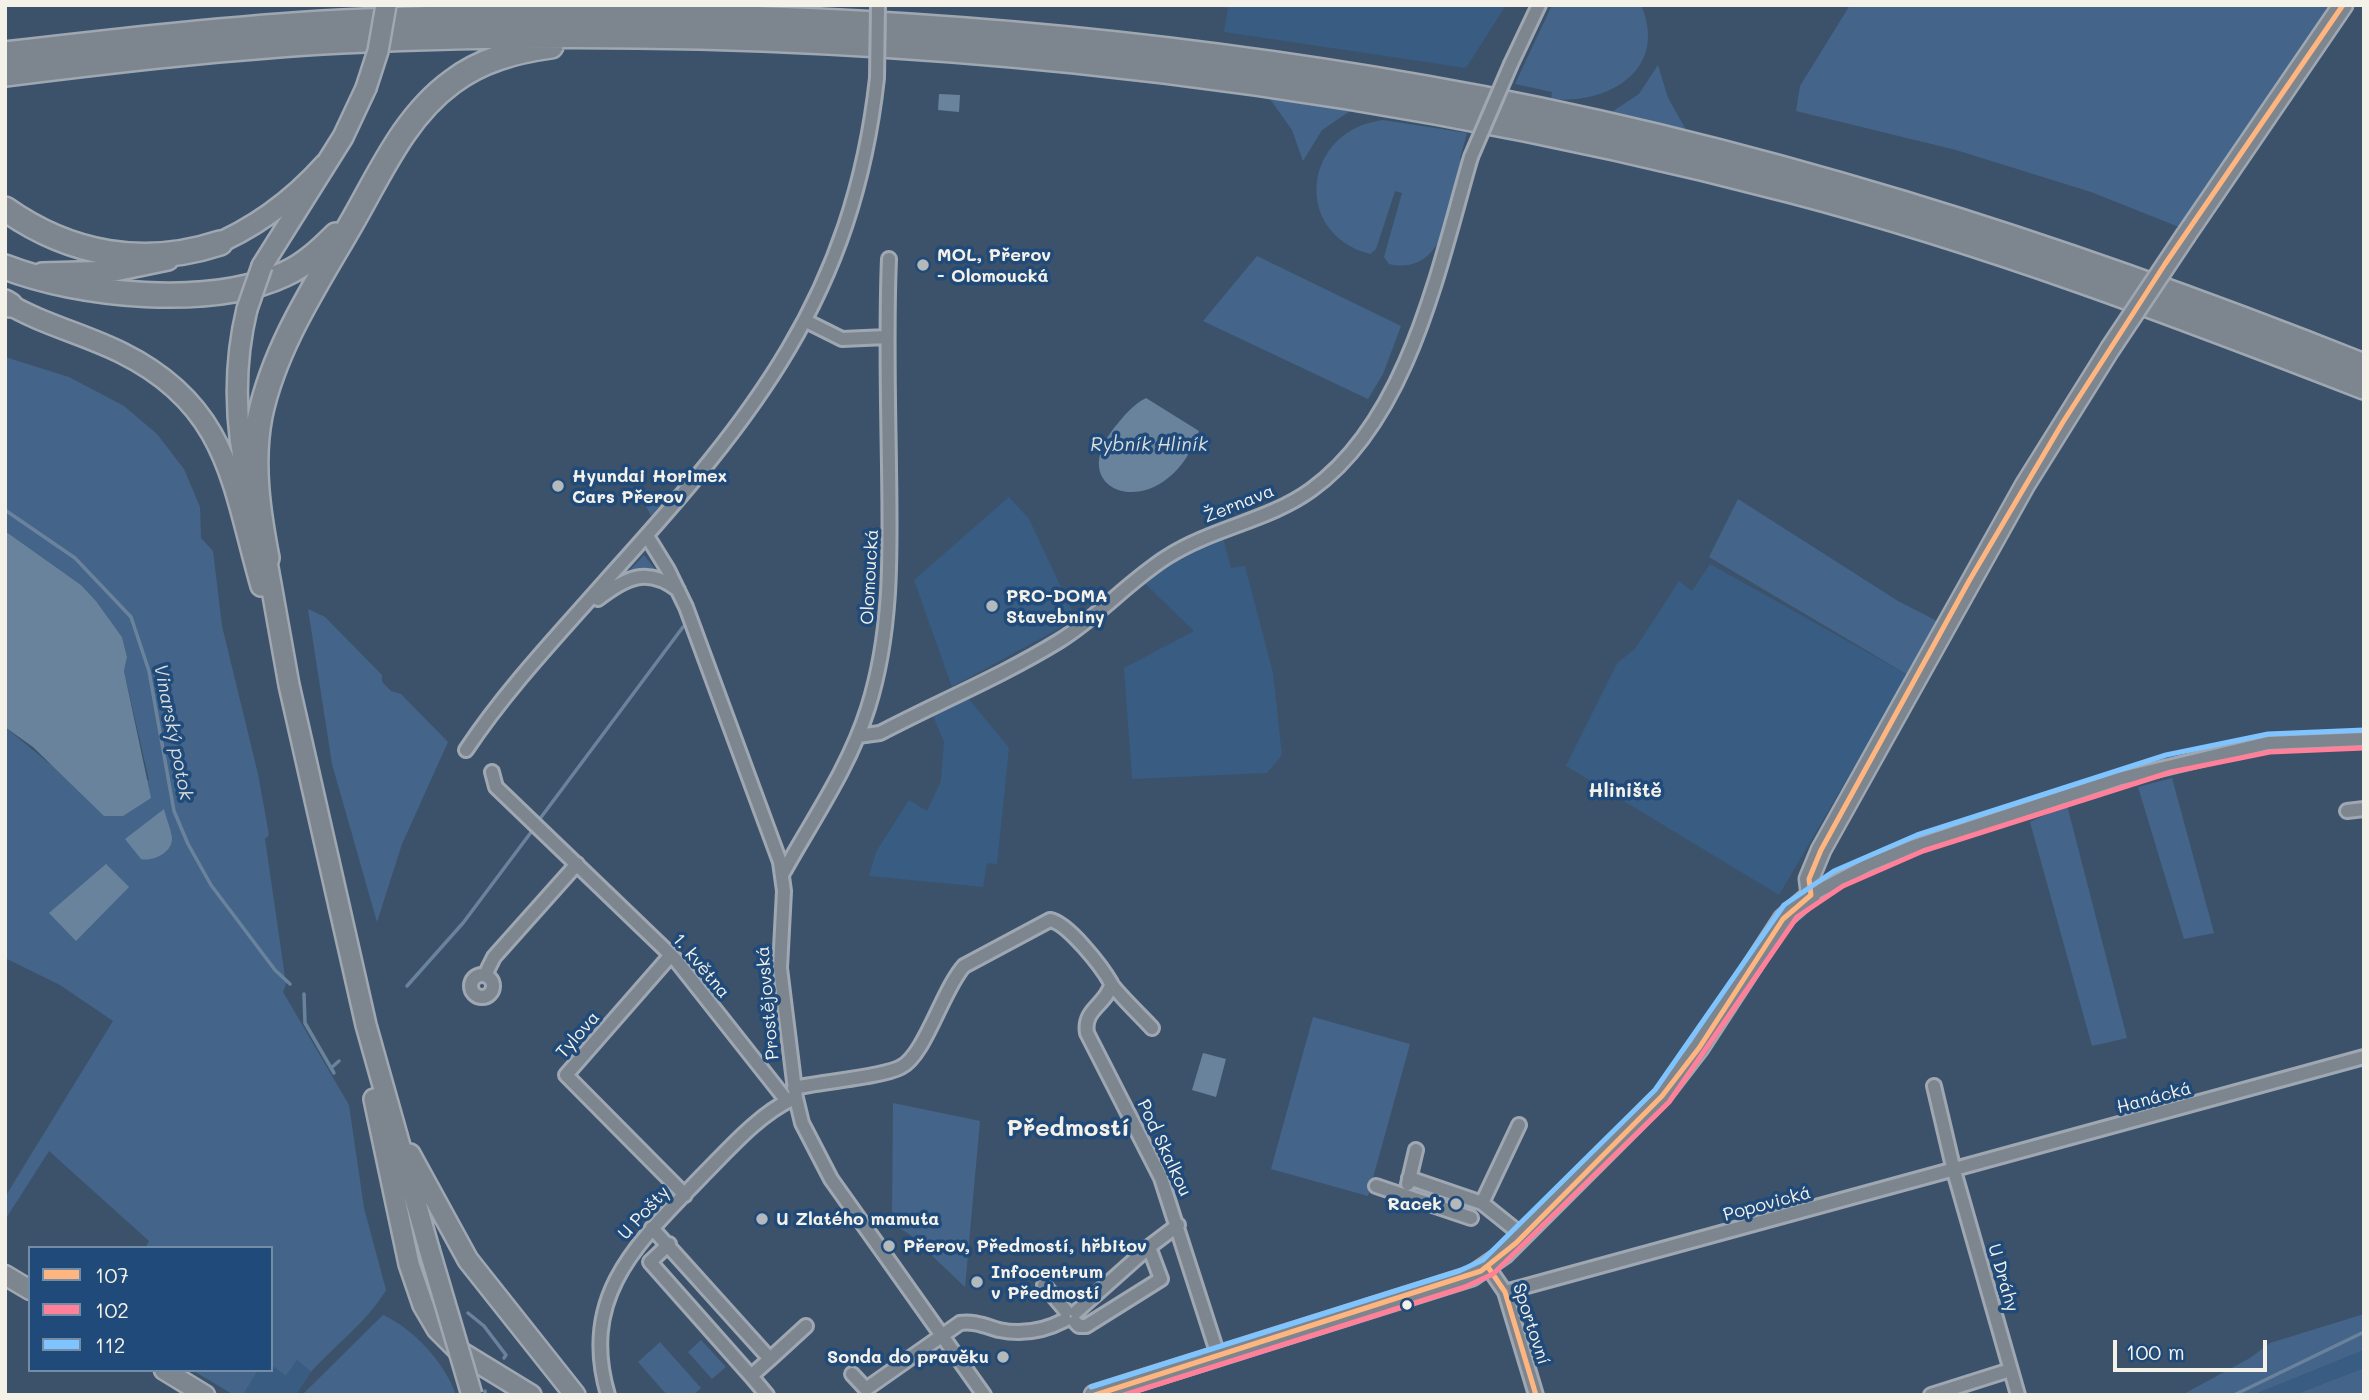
<!DOCTYPE html>
<html>
<head>
<meta charset="utf-8">
<style>
	body { margin:0 }
	#map { position:relative; width:2369px; height:1400px; overflow:hidden; background:#3c526a; font-family:Mali,sans-serif }
	canvas { display:block }
	.frame { position:absolute; inset:0; border:7px solid #f4f1e8; pointer-events:none }
	.legend { position:absolute; left:28px; top:1246px; width:245px; height:126px; box-sizing:border-box; background:#1f4a7a; border:2px solid #748da6; margin:0; padding:9px 12px; list-style:none; font-size:21px; color:#f4f1e8 }
	.legend li { display:flex; align-items:center; gap:14px; height:35px }
	.legend b { width:35px; border:2px solid #748da6 }
	.scale { position:absolute; left:2113px; top:1340px; width:154px; height:32px; box-sizing:border-box; border:4px solid #f4f1e8; border-top:0; padding-left:9px; font-size:21px; line-height:24px; white-space:nowrap; color:#f4f1e8; -webkit-text-stroke:5px #1f4a7a; paint-order:stroke }
</style>
</head>
<body>
<div id="map">
<canvas width="2369" height="1400"></canvas>
<div class="frame"></div>
<ul class="legend">
<li><b style="height:9px;background:#ffb580"></b>107</li>
<li><b style="height:9px;background:#ff8098"></b>102</li>
<li><b style="height:9px;background:#80c4ff"></b>112</li>
</ul>
<div class="scale">100 m</div>
</div>
<script>
const ctx = document.querySelector('canvas').getContext('2d');
ctx.lineJoin = 'round';
function paint(path, color) { ctx.fillStyle = color; ctx.fill(path, 'evenodd'); }
function trace(path, color, width, dash) { ctx.strokeStyle = color; ctx.lineWidth = width; ctx.lineCap = dash ? 'butt' : 'round'; ctx.setLineDash(dash || []); ctx.stroke(path); }
function write(font, color, halo, rows, align = 'center') {
  ctx.font = font + ' Mali,sans-serif'; ctx.lineWidth = 7; ctx.setLineDash([]); ctx.textBaseline = 'middle'; ctx.strokeStyle = halo; ctx.fillStyle = color; for (const [text, x, y, turn = 0] of rows) {
    ctx.save(); ctx.translate(x, y); ctx.rotate((+turn || 0) * Math.PI / 180); ctx.textAlign = isNaN(turn) ? turn : align; if (halo) ctx.strokeText(text, 0, 0); ctx.fillText(text, 0, 0); ctx.restore();
  }
}
const built = new Path2D(`
	M1214,5H1506L1466,68L1224,32L1228,8Z
	M1009,497L1029,519L1076,619L952,687L914,580Z
	M1219,523L1231,568L1245,566L1273,673L1282,755L1267,773L1132,779L1124,668L1194,631L1134,573L1156,552Z
	M1710,564L1908,675L1779,895L1566,766L1618,662L1635,649L1679,581L1692,591Z
	M969,699L1009,748L997,864L987,863L983,887L869,876L876,852L909,800L927,811L941,781L944,742L933,716Z
	M2364,1350V1368L2294,1395H2253Z
	M297,1360L311,1372L296,1395H243L258,1370H271V1365L286,1376Z`);
const green = new Path2D(`
	M1552,5H1641C1669,70 1608,105 1551,99L1552,92L1515,84Z
	M1850,5H2336L2179,227L2091,192L1956,150L1796,111L1800,86Z
	M1658,65L1668,98L1685,128L1684,132L1607,115L1639,94Z
	M1272,96L1353,109L1322,130L1303,161L1292,130L1270,99Z
	M1383,120L1467,133L1460,158L1463,162C1451,203 1446,277 1389,264L1384,257L1402,193L1395,191L1376,249L1370,254C1291,233 1303,130 1383,120Z
	M1257,256L1401,326L1383,374L1368,399L1203,321Z
	M5,357L69,377L124,406L157,434L184,469L200,507L201,538L213,551L222,626L258,774L269,835L265,839L286,984L283,992L349,1105L364,1208L386,1290C367,1322 336,1344 311,1372L297,1360L286,1376L271,1365V1248H145L149,1241L49,1151L5,1220V1197L113,1021L60,985L5,958V727L50,764L149,780L124,671L127,657L122,637L96,601L81,585L5,531Z
	M636,486L654,494L670,492L651,516Z
	M1738,499L1898,601L1937,621L1908,675L1709,557Z
	M644,555L658,573L629,571Z
	M308,609L325,617L382,675V682L391,691L401,694L448,742L402,844L377,922L332,764Z
	M2172,778L2214,933L2184,939L2138,787Z
	M2067,805L2127,1038L2092,1046L2030,822Z
	M1313,1017L1410,1044L1368,1196L1271,1169Z
	M893,1103L980,1121L965,1287L909,1234L892,1223Z
	M2364,1314V1350L2253,1395H2182L2250,1358L2270,1343Z
	M383,1315C414,1329 445,1363 456,1395H302Z
	M701,1340L726,1367L712,1379L688,1352Z
	M660,1342L701,1388L693,1395H667L638,1362Z
	M2364,1368V1394L2294,1395Z
	M192,1370H258L243,1395H234Z`);
const water = new Path2D(`
	M939,94L960,95L959,112L938,110Z
	M1146,398L1199,431C1166,528 1060,496 1114,428C1124,416 1132,405 1146,398Z
	M5,531L81,585L96,601L122,637L127,657L124,671L151,798L123,816H104L33,747L5,727Z
	M164,809C166,818 171,829 172,838C173,852 153,862 141,859L125,839Z
	M106,864L129,887L76,941L49,913Z
	M1203,1053L1226,1059L1216,1097L1192,1090Z`);
const stream = new Path2D(`
	M5,510L75,558L131,617L149,671L174,811L188,844L211,885L275,970L290,984
	M539,820L683,627
	M407,986L463,923L532,831
	M304,994L305,1023L334,1073
	M331,1068L339,1061
	M468,1313L484,1326L506,1355L504,1358
	M485,1391V1395
	M2234,1395L2364,1332`);
const street = new Path2D(`
	M1511,64L1539,5
	M806,321L842,339L887,337
	M647,536L668,570L686,607L780,862L784,891L780,968L796,1098L802,1123L831,1179L984,1395
	M598,599C625,578 647,566 678,590
	M858,736L880,733C939,702 1002,676 1059,641C1098,617 1129,581 1167,557C1212,528 1268,521 1311,490C1409,420 1439,266 1471,157
	M466,750C508,687 561,632 611,575C753,418 853,296 877,78
	M492,772L496,787L675,959L787,1101
	M2347,811L2364,809
	M783,873C813,819 849,768 868,708C893,629 890,548 889,466C888,397 886,329 889,259
	M1811,895L1868,865L1912,847L2118,779L2268,743L2364,739
	M671,955L566,1075L685,1195
	M471 986a11 11 0 1 1 22 0a11 11 0 1 1-22 0Z
	M485,975L494,957L577,864
	M1111,985C1106,1005 1083,1009 1087,1033L1161,1178L1218,1355
	M1934,1086L1954,1171L2018,1395
	M794,1088C819,1082 883,1077 901,1067C925,1055 943,989 964,966L1050,920C1068,923 1102,967 1111,983C1114,990 1144,1019 1152,1028
	M1409,1178L1482,1203L1523,1236
	M1408,1184L1416,1150
	M1376,1186L1471,1218
	M1482,1203L1519,1125
	M652,1228L770,1359L751,1376L767,1395
	M669,1244L650,1262L751,1376
	M1488,1267L1505,1292L1536,1395
	M1044,1285L1066,1311
	M1505,1292L2364,1057
	M1076,1312L1149,1247L1178,1225
	M1075,1322L1079,1326H1086L1161,1279L1149,1247
	M770,1359L806,1326
	M852,1374L866,1389L960,1323C974,1321 985,1326 999,1330C1023,1335 1044,1331 1065,1320
	M608,1395C578,1294 640,1241 703,1175C729,1149 758,1115 792,1099
	M1931,1395L2010,1370`);
const secondary = new Path2D(`
	M2186,235L2343,5
	M5,1275L30,1290
	M164,1370L205,1395
	M1094,1395L1472,1276L1504,1254L1662,1096L1699,1048L1783,919L1811,895L1809,879L1821,850L2025,485L2110,349`);
const primary = new Path2D(`
	M207,248C254,229 291,202 325,164
	M262,266L343,137L366,88
	M42,273L115,271L168,260
	M5,302C41,324 84,334 122,353C229,406 232,485 261,586
	M247,309C232,371 235,431 250,492
	M264,545L289,685L366,1025L429,1249
	M374,1099L409,1264L423,1305L437,1329L459,1351L531,1395
	M410,1154L468,1260L575,1395`);
const highway = new Path2D(`
	M5,54C117,41 230,28 342,22C705,4 1068,25 1426,88C1747,144 2062,246 2364,366
	M5,74C117,60 229,47 342,41C830,18 1320,67 1792,191C1987,242 2176,314 2364,387
	M5,209C70,255 144,268 220,243
	M5,267C79,296 211,309 285,274C305,265 321,250 336,235
	M5,302L10,305
	M267,558C258,511 251,463 260,416C275,346 316,285 351,224C380,174 404,117 452,82C481,60 515,51 551,46`);
const streetBridge = new Path2D(`
	M877,78L878,5
	M1471,157L1511,64`);
const secondaryBridge = new Path2D(`
	M2110,349L2186,235`);
const primaryBridge = new Path2D(`
	M366,88L378,51L386,5
	M247,309L262,266
	M429,1249L472,1395`);
const bus1 = new Path2D(`
	M1488,1267L1505,1292L1536,1395
	M1095,1395L1481,1271L1516,1243L1662,1096L1699,1048L1783,919L1811,895L1809,879L1821,850L1969,581L2063,422L2165,264L2343,5`);
const bus2 = new Path2D(`
	M1124,1395L1465,1287L1493,1274L1669,1102L1797,917L1843,886L1923,851L2171,772L2270,752L2364,748`);
const bus3 = new Path2D(`
	M1091,1387L1459,1271L1483,1260L1655,1090L1784,905L1834,871L1917,835L2166,755L2268,734L2364,730`);
const markers = [
	[923,265,7,"#b4b9bc"],
	[558,486,7,"#b4b9bc"],
	[992,606,7,"#b4b9bc"],
	[1456,1204,7,"#b4b9bc"],
	[762,1219,7,"#b4b9bc"],
	[889,1246,7,"#b4b9bc"],
	[977,1282,7,"#b4b9bc"],
	[1407,1305,6,"#f4f1e8"],
	[1003,1357,7,"#b4b9bc"]
];
const poiNames = [
	["MOL, Přerov",937,255],
	["- Olomoucká",937,276],
	["Hyundai Horimex",572,476],
	["Cars Přerov",572,497],
	["PRO-DOMA",1006,596],
	["Stavebniny",1006,617],
	["Racek",1442,1204,"right"],
	["U Zlatého mamuta",776,1219],
	["Přerov, Předmostí, hřbitov",903,1246],
	["Infocentrum",991,1272],
	["v Předmostí",991,1293],
	["Sonda do pravěku",989,1357,"right"]
];
const streetNames = [
	["Žernava",1239,504,-22],
	["Olomoucká",870,577,-87],
	["1. května",701,966,50],
	["Prostějovská",768,1003,-95],
	["Tylova",578,1035,-49],
	["Hanácká",2154,1098,-15],
	["Pod Skalkou",1164,1148,65],
	["Popovická",1767,1204,-15],
	["U Pošty",644,1213,-47],
	["U Dráhy",2003,1278,74],
	["Sportovní",1531,1324,72]
];
const waterNames = [
	["Rybník Hliník",1149,445],
	["Vinarský potok",173,732,79]
];
const neighbourhoodNames = [
	["Hliniště",1625,791]
];
const districtNames = [
	["Předmostí",1068,1129]
];
paint(built, '#385c82');
paint(green, '#446589');
paint(water, '#6a839d');
trace(stream, '#6a839d', 3.5);
trace(street, '#9fa8b2', 18);
trace(secondary, '#9fa8b2', 23);
trace(primary, '#9fa8b2', 24);
trace(highway, '#9fa8b2', 28);
trace(street, '#7d868e', 12);
trace(secondary, '#7d868e', 18);
trace(primary, '#7d868e', 19);
trace(highway, '#7d868e', 23);
trace(streetBridge, '#9fa8b2', 18, []);
trace(secondaryBridge, '#9fa8b2', 23, []);
trace(primaryBridge, '#9fa8b2', 24, []);
trace(streetBridge, '#7d868e', 12);
trace(secondaryBridge, '#7d868e', 18);
trace(primaryBridge, '#7d868e', 19);
trace(bus1, '#ffb580', 5);
trace(bus2, '#ff8098', 5);
trace(bus3, '#80c4ff', 5);
for (const [x, y, r, color] of markers) { const dot = new Path2D(); dot.arc(x, y, r, 0, 2 * Math.PI); ctx.fillStyle = color; ctx.fill(dot); trace(dot, '#1f4a7a', 2.5); }
write('bold 18px', '#f4f1e8', '#1f4a7a', poiNames, 'left');
write('18px', '#f4f1e8', '#1f4a7a', streetNames);
write('italic 19px', '#d9dcda', '#1f4a7a', waterNames);
write('bold 19px', '#f4f1e8', '#1f4a7a', neighbourhoodNames);
write('bold 24px', '#f4f1e8', '#1f4a7a', districtNames);
</script>
</body>
</html>
